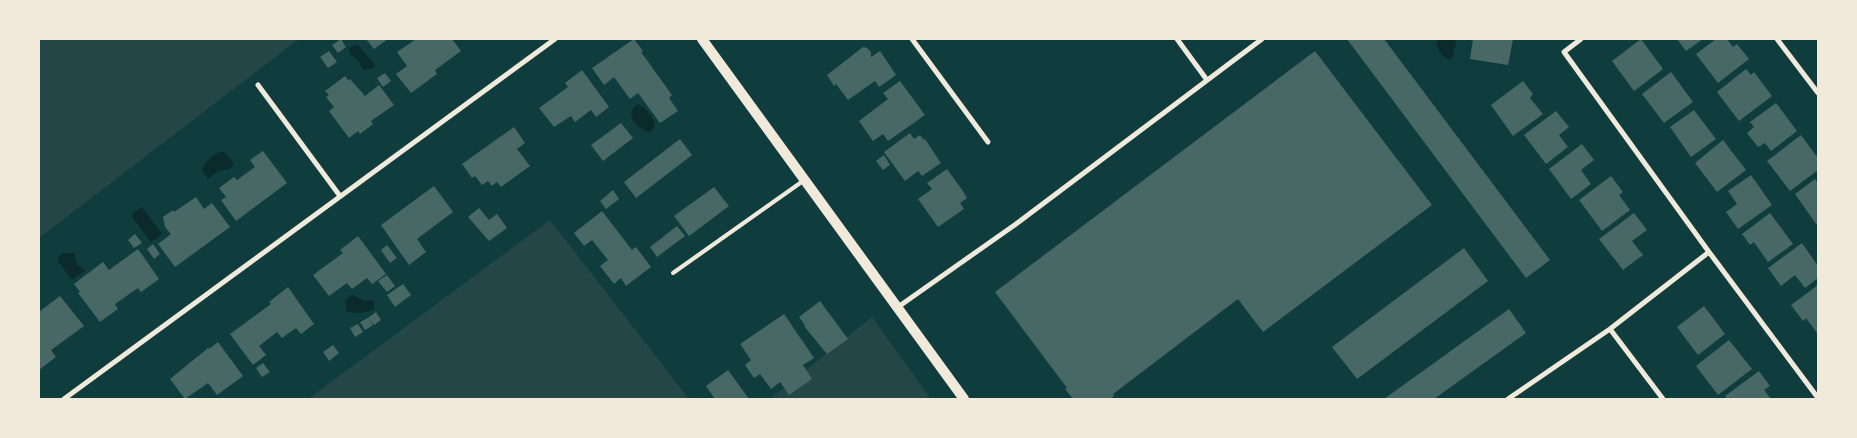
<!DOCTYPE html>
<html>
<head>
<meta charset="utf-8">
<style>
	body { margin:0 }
	#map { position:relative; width:1857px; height:438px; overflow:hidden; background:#0f3d3e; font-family:Rubik,sans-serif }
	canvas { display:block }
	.frame { position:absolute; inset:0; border:40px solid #f1e9da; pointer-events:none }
</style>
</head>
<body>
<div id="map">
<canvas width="1857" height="438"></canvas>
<div class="frame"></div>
</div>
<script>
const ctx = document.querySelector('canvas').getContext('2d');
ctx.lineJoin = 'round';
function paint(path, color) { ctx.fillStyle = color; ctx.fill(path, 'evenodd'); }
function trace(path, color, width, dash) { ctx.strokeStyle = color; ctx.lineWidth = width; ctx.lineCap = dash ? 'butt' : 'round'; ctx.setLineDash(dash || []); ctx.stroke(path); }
const green = new Path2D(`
	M39,39H299L39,238Z
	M550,220L689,399H308Z
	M872,317L931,399H770Z`);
const water = new Path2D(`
	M1438,39H1455L1456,47L1453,51L1454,55L1450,60L1443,56L1436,46Z
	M355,45L360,47L375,65L373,68L363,70L359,61L350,54L349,48Z
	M637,104C645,107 654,117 655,126L650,132C640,130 631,122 631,111Z
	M220,152H225L234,163L230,169L218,171L208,179L202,170C205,161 211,156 220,152Z
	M142,207L162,234L151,242L131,215Z
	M62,253H74L77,265L81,267L85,271L72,280L58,261V258Z
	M352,295L363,300L374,301V310L361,313L347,312L345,300Z`);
const building = new Path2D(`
	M341,39L346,47L338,53L332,45Z
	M366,39H388L374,49Z
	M416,39H452L461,51L435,70L437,74L411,93L396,74L407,66L397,52Z
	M634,39L643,51L641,52L672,95L669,98L678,111L660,123L638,93L630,99L614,77L604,85L592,68Z
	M1347,39H1384L1550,260L1526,278Z
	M1473,39H1513L1508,65L1470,59Z
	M1641,39L1663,69L1634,91L1612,61Z
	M1677,39H1703L1686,51Z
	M1716,39H1727L1733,47L1737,44L1749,59L1718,83L1696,54Z
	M863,47L867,48L871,52V57L880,51L896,75L879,87L875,81L848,100L836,84L834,86L827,75Z
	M329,51L337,62L328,68L320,57Z
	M1315,51L1432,205L1263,332L1238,299L1113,394L1114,396L1110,399H1073L1065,389L1067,388L995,292Z
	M1746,69L1751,75L1754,72L1772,96L1739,121L1717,92Z
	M582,70L609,107L596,117L591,110L575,122L571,116L554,127L539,108L568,87L565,83Z
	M1671,72L1693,102L1664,123L1642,94Z
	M385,73L391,81L383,87L377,78Z
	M345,76L348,80L350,79L365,96L379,85L394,105L371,121L373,124L360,134L358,131L349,138L329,111L334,107L326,97L329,95L325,91Z
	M900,81L925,115L888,141L883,134L873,141L859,121L888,99L883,93Z
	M1523,81L1533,94L1530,98L1543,114L1513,136L1491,105Z
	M1776,103L1797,131L1771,151L1765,143L1758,147L1747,133L1754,127L1750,122Z
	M1694,110L1716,139L1691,157L1670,127Z
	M1556,111L1569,127L1559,135L1568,147L1546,164L1524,135Z
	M621,123L633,138L603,161L591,145Z
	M514,127L525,143L517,149L530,166L501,187L497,182L492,186L488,181L482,185L475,176L472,178L462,164Z
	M910,133L914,139L920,135L924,140L925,139L941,163L922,176L918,171L905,181L884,152Z
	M1801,135L1818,158L1817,162L1818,170L1790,191L1767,161Z
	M680,139L692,155L636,198L624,182Z
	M1723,140L1746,170L1717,192L1695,163Z
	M1582,144L1594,160L1581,170L1591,184L1571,199L1549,169Z
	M263,151L287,183L236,221L221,200L226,197L219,188L234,177L237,180L255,167L250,160Z
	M884,155L890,165L883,170L876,161Z
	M947,169L963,191L967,198L960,203L964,209L938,227L918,199L932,189L927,183Z
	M1751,175L1772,205L1738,229L1726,212L1737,204L1728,191Z
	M1611,176L1623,192L1619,195L1630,210L1602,231L1579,200Z
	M1815,179L1818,184V223L1816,224L1795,194Z
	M434,186L453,212L417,239L426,252L409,265L381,225Z
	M714,187L729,206L689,236L674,216Z
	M613,190L619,199L606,209L600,201Z
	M196,197L204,209L212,203L230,227L175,267L158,244L171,234L165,227L163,217L173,210L174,212Z
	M479,208L489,220L497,214L507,228L489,241L468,217Z
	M602,211L632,250L636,247L651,267L626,286L621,278L614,284L600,266L608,260L592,240L584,246L574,233Z
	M1634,213L1647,230L1632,241L1643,255L1623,270L1599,239Z
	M1770,213L1793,244L1768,262L1754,242L1750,245L1742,234Z
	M677,226L685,236L657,257L650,247Z
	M135,234L142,243L134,248L128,240Z
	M358,236L386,274L372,284L367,278L352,289L347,283L329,296L313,275L343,253L340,250Z
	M1802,243L1818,266V278L1805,288L1795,275L1781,286L1768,268Z
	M153,244L160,254L154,259L147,249Z
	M387,245L397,258L390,263L381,250Z
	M1464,248L1488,281L1357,379L1332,347Z
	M138,249L159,279L141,292L138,288L115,304L118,309L100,322L78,293L80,292L74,284L103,262L109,270Z
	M387,275L395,286L387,292L378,281Z
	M403,284L411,295L395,307L387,295Z
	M1818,285V332L1817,333L1806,318L1803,321L1791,305Z
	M288,287L314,324L301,334L296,328L282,338L277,332L259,346L266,355L253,365L230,334L271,304L269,302Z
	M60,296L84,326L51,350L56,357L39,370V330L40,329L39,327V312Z
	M820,301L848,339L827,354L804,326L805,325L799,317Z
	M1704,306L1725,334L1698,355L1677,327Z
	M1509,309L1526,333L1434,399H1384Z
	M376,312L381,320L374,325L368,318Z
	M784,314L814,358L803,365L812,379L789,395L780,382L771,389L760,374L754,378L745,365L751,360L740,344Z
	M368,318L373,325L365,330L360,322Z
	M358,324L363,332L355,337L350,328Z
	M1729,340L1752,369L1718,395L1696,366Z
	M218,342L243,376L217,395L208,383L185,399L170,379L208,348L209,349Z
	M333,345L339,353L329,361L323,352Z
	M263,363L270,372L262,377L256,368Z
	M728,370L749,399H715L706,386Z
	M1759,371L1770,386L1764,390L1771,399H1727L1725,396Z`);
const service = new Path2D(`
	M673,273L803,181`);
const minor = new Path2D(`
	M912,39L988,142
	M1177,39L1207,80
	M1581,39L1564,52L1709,252L1818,398
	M1777,39L1818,93
	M258,85L340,196
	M898,307L1016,224L1262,39
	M1610,329L1663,399
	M64,399L555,39
	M1508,399L1610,329L1709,252`);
const secondary = new Path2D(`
	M702,39L964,399`);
paint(green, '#244646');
paint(water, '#0a2a2b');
paint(building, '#486865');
trace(service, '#f1e9da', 4);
trace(minor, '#f1e9da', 5);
trace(secondary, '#f1e9da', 10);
</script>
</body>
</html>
